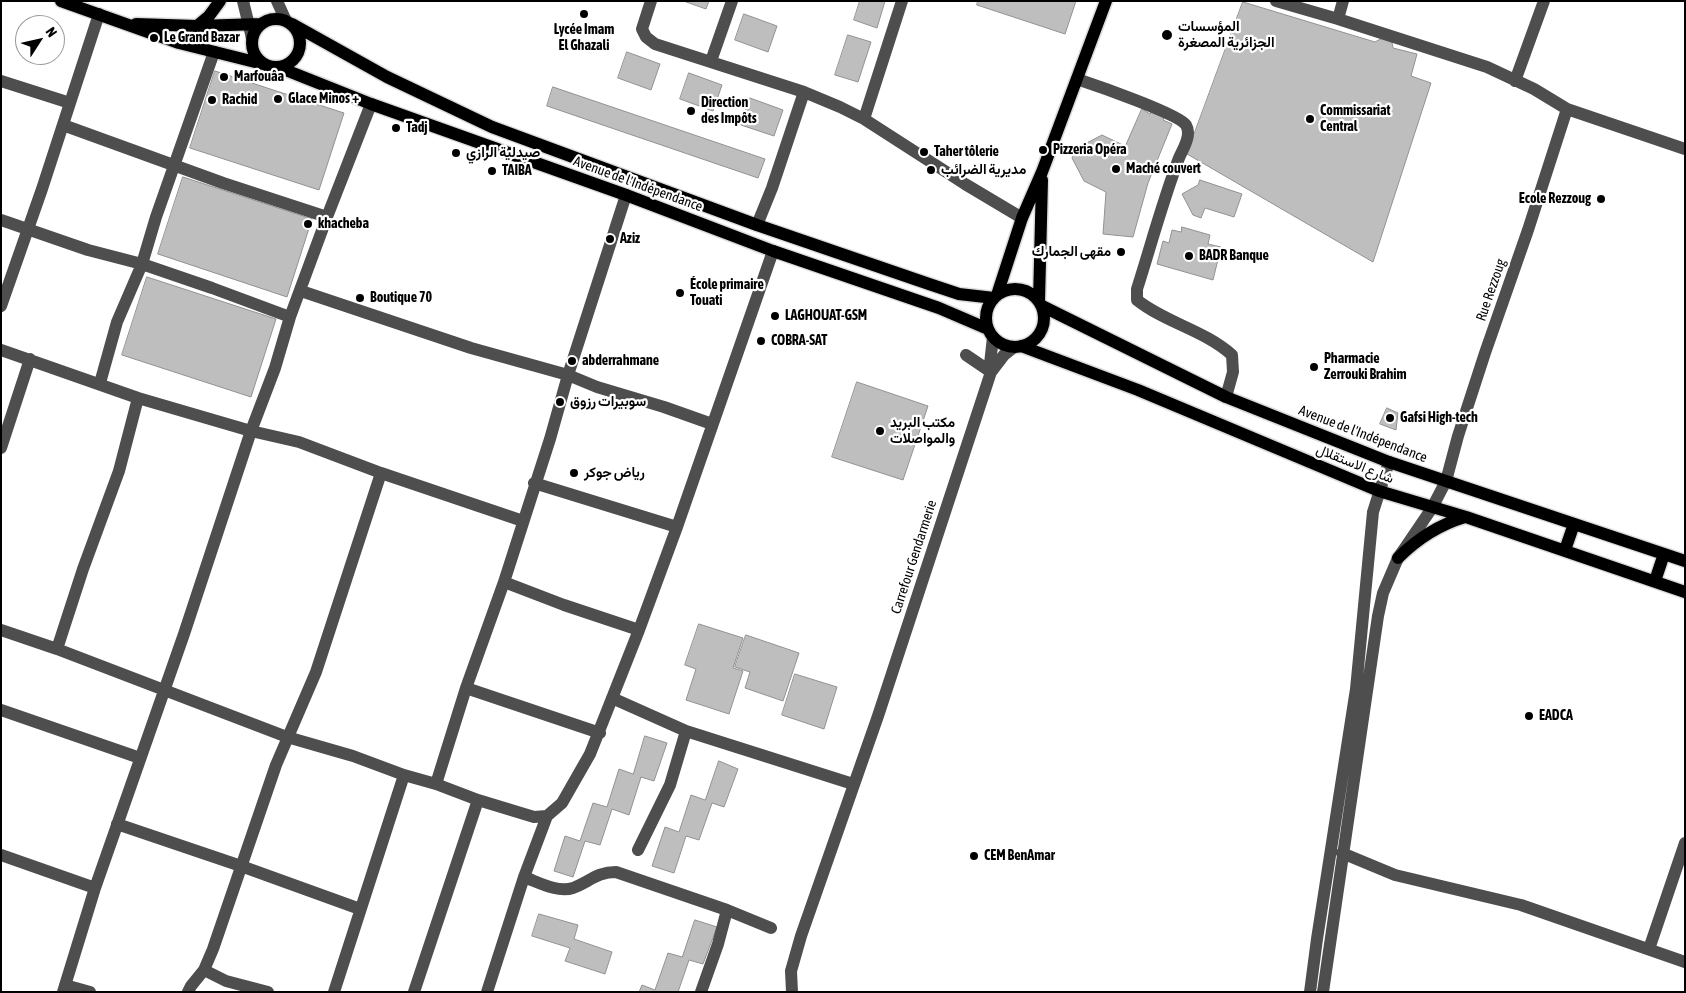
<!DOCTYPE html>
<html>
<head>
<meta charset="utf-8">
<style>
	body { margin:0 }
	#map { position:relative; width:1686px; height:993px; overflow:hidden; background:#fff; font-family:"Asap Condensed",sans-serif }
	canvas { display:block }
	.frame { position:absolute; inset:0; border:2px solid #000; pointer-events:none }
	.north { position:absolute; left:15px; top:15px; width:50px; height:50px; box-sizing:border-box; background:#fff; border:1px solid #999; border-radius:50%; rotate:55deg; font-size:14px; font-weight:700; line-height:20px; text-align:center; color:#000 }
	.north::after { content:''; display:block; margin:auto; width:18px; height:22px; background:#000; clip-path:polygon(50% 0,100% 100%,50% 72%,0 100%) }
</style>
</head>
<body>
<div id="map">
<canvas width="1686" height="993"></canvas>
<div class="frame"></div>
<div class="north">N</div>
</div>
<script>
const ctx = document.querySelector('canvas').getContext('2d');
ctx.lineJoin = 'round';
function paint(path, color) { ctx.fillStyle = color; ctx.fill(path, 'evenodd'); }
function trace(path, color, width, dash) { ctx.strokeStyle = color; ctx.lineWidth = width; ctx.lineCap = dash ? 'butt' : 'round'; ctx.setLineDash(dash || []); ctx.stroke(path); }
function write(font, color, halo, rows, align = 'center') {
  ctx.font = font + ' "Asap Condensed",Vazirmatn,sans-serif'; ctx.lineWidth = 4.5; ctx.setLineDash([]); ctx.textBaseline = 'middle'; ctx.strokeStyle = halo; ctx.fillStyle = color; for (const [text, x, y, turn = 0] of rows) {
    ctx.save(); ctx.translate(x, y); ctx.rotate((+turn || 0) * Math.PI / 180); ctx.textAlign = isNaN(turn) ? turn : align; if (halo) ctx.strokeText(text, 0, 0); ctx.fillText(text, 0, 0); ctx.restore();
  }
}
const building = new Path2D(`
	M686,1H709L706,9L686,2Z
	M860,1H885L877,28L854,20Z
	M978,1H1076L1065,34L977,5Z
	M1243,2L1375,42L1386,36L1391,37L1393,48L1417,54L1411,76L1431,83L1373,262L1187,154Z
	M744,14L777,26L768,52L735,40Z
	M848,35L871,42L858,82L835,75Z
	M627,52L660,64L651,90L618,78Z
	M215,71L344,113L319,190L190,148Z
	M689,73L722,85L713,111L680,99Z
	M553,87L765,159L758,178L547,106Z
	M750,98L783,110L774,136L741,125Z
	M1142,109L1150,114L1151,111L1164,117L1163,120L1172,124L1148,183L1133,237L1103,234L1106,192L1084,181L1072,158L1075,149L1102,135L1125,146Z
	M183,177L312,219L287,297L158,254Z
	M1200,180L1242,194L1234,217L1205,208L1201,218L1193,215L1182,194L1198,185Z
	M1182,227L1210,235L1208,244L1221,247L1213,280L1157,264L1163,241L1169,243L1172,230L1181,232Z
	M147,277L276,319L251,397L122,355Z
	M857,382L928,406L903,480L832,457Z
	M1387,408L1398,413L1396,430L1380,424Z
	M699,624L743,638L733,668L743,671L729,714L686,700L696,669L685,665Z
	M746,635L799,653L783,701L745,688L750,672L735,667Z
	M795,674L837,687L824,729L782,715Z
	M645,736L667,743L654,781L641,777L629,815L612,809L600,845L585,841L573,877L554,871L565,836L580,841L593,803L607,807L619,769L633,774Z
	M719,761L738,769L724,807L712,803L699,840L686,836L674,873L652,866L665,827L679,832L691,795L705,800Z
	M539,914L578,925L574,939L612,952L605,974L565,961L570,948L532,936Z
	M695,920L717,927L703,964L689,960L678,992H639L642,985L655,990L668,953L682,957Z`);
const minor = new Path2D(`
	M243,1L252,38
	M277,1L286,21
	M651,1L642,29L646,37L655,44L804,92L840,107L864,119L965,184L1022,218
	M1276,1L1338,19L1487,67L1534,89L1567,109L1685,149
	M1338,19L1343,1
	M711,61L732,1
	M1077,79C1095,85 1179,114 1186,125C1192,135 1183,149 1179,158C1163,200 1151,245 1137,289V300C1166,323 1204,330 1232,355L1233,372L1226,397
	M1,81L70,103
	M1515,81L1544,1
	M864,119L902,1
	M63,125L223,183L327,217
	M1,220L88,250L142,264L212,288L290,317
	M757,225L772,188L804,92
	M301,291L471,348L568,375L597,387L664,407L712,424
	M1,306L42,189L99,14
	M1,350L138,398L251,431L299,442L381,473L523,521
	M966,355L991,372
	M991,372L1004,355L1014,347
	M100,383L117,322L142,264L156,217L214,52
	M1,448L30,359
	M534,483L677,527
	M504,582L564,605L639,630
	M1,630L57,649L287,737L353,756L404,775L436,784L478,800
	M57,649L83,569L119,471L138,398
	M466,688L600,733
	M612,698L686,731L853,784
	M1,710L140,758
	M436,784L466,688L504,582L550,439L568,375L626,195
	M117,824L241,866L360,909
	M638,850L670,785L686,731
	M1342,853L1395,875L1521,905L1685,962
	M1,855L95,888
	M524,877C538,882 557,893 573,888C589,882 597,872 616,872L727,910L771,928
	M1649,949L1685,843
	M204,970L226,981L268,992
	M65,985L90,992
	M63,992L95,888L184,634L251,431L275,368L290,317L327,217L371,104
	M188,992L191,986L204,970L213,949L276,765L316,672L381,473
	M334,992L404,775
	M414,992L478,800L534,817L547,816L562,803L590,754L639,630L677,527L773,251
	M487,992L524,877L547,816
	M701,992L718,944L727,910
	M792,992L791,971L801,936L878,716L991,372L990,364L993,337
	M1310,992L1317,939L1356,689L1373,512L1389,462
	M1323,992L1378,616L1383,593L1398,558L1432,508L1446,481L1458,436L1485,353L1528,230L1567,109`);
const major = new Path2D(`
	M61,1L179,43L263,64
	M252 43a24 24 0 1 1 48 0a24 24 0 1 1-48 0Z
	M136,24L197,26L260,24
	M292,24L387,77L492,127L757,225L929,284L959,294L994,298
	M197,26L209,16L220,1
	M278,67L371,104L626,195L773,251L939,308L988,329
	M986 318a29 29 0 1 1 58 0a29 29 0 1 1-58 0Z
	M997,295L1022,218L1042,172L1106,1
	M1039,301L1042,180
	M1042,306L1226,397L1389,462L1685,561
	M1021,346L1138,390L1379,491L1466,517L1685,592
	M1565,550L1574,524
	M1398,558C1418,538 1438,525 1465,517
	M1655,581L1664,554`);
const markers = [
	[584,14,5,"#000"],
	[1167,35,6,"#000"],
	[154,38,5,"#000"],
	[224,77,5,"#000"],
	[278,99,5,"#000"],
	[212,100,5,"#000"],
	[691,111,5,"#000"],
	[1310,119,5,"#000"],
	[396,128,5,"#000"],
	[1043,150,5,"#000"],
	[924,152,5,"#000"],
	[456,153,5,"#000"],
	[1116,169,5,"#000"],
	[931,170,5,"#000"],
	[492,171,5,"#000"],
	[1601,199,5,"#000"],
	[308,224,5,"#000"],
	[610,239,5,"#000"],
	[1121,252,5,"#000"],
	[1189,256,5,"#000"],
	[680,293,5,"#000"],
	[360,298,5,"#000"],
	[775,316,5,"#000"],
	[761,341,5,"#000"],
	[572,361,5,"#000"],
	[1314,367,5,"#000"],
	[560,402,5,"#000"],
	[1390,418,5,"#000"],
	[880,431,5,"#000"],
	[574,473,5,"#000"],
	[1529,716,5,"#000"],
	[974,856,5,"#000"]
];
const poiNames = [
	["المؤسسات",1178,27],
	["الجزائرية المصغرة",1178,43],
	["Lycée Imam",584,30,"center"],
	["El Ghazali",584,46,"center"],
	["Le Grand Bazar",164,38],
	["Marfouâa",234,77],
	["Glace Minos +",288,99],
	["Rachid",222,100],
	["Direction",701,103],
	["des Impôts",701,119],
	["Commissariat",1320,111],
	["Central",1320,127],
	["Tadj",406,128],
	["Pizzeria Opéra",1053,150],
	["Taher tôlerie",934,152],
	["صيدلية الرازي",466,153],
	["Maché couvert",1126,169],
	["مديرية الضرائب",941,170],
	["TAIBA",502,171],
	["Ecole Rezzoug",1591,199,"right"],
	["khacheba",318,224],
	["Aziz",620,239],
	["مقهى الجمارك",1111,252,"right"],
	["BADR Banque",1199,256],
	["École primaire",690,285],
	["Touati",690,301],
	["Boutique 70",370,298],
	["LAGHOUAT-GSM",785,316],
	["COBRA-SAT",771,341],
	["Pharmacie",1324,359],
	["Zerrouki Brahim",1324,375],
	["abderrahmane",582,361],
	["سوبيرات رزوق",570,402],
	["Gafsi High-tech",1400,418],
	["مكتب البريد",890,423],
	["والمواصلات",890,439],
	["رياض جوكر",584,473],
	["EADCA",1539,716],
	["CEM BenAmar",984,856]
];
const streetNames = [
	["Avenue de l'Indépendance",638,184,20],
	["Rue Rezzoug",1491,290,-71],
	["Avenue de l'Indépendance",1363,434,21],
	["شارع الاستقلال",1355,464,22],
	["Carrefour Gendarmerie",914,557,-72]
];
paint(building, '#bebebe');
trace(building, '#929292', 1);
trace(major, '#dbdbdb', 15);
trace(minor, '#4e4e4e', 12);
trace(major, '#000', 12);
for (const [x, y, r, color] of markers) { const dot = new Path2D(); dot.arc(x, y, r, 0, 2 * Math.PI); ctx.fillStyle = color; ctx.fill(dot); trace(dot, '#fff', 2); }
write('bold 14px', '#000', '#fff', poiNames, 'left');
write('14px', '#000', '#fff', streetNames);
</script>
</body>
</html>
